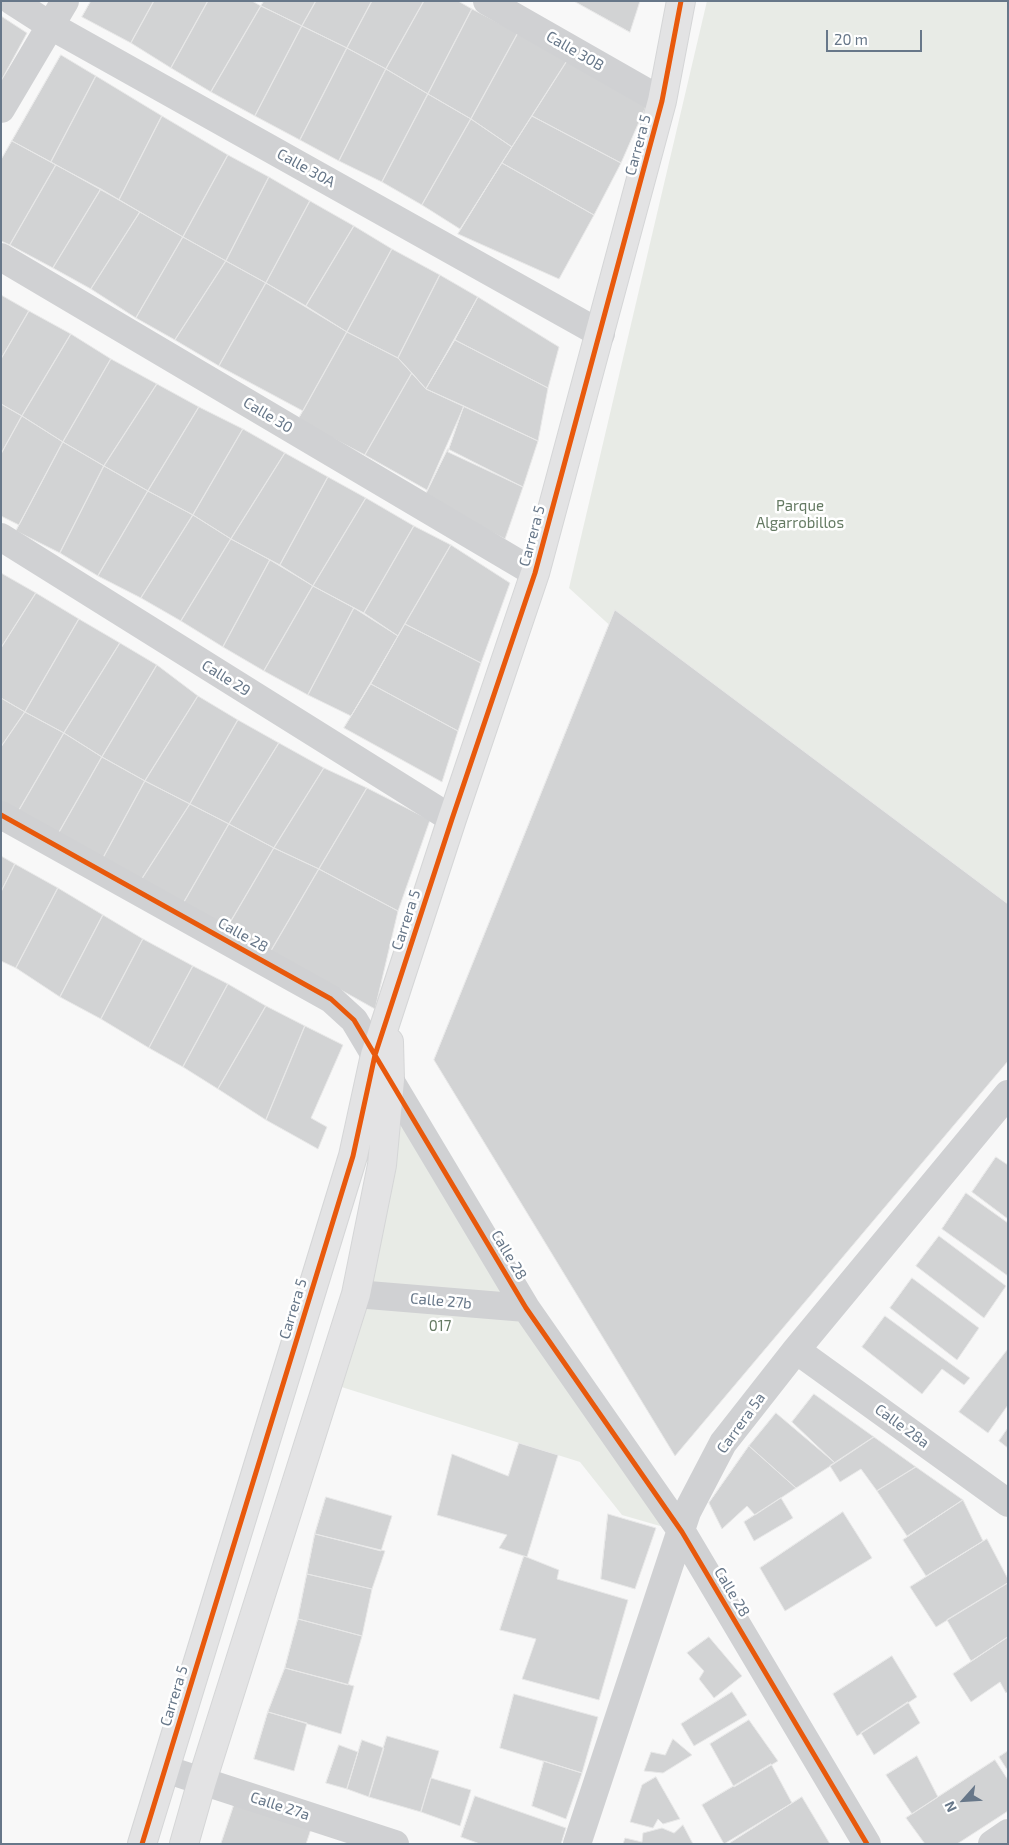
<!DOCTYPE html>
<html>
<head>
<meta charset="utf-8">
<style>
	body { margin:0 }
	#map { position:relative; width:1009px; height:1845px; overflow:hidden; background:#f8f8f8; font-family:"Exo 2",sans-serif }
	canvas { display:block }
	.frame { position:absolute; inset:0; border:2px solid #677789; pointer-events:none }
	.north { position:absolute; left:939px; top:1775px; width:50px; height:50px; -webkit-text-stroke:4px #fff; paint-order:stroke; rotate:244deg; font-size:14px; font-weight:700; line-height:20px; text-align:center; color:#677789 }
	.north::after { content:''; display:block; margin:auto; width:18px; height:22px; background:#677789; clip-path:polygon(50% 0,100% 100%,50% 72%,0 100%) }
	.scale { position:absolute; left:826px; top:30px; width:96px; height:22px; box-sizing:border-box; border:2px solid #677789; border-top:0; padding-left:6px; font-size:15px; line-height:18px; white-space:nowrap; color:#677789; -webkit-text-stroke:4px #fff; paint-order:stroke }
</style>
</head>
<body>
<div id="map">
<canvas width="1009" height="1845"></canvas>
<div class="frame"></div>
<div class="north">N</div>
<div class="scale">20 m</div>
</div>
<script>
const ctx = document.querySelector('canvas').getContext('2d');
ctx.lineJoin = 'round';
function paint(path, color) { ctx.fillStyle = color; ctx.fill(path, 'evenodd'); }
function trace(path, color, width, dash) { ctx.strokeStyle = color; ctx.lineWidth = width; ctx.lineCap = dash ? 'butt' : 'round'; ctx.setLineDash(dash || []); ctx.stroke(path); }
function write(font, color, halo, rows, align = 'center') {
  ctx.font = font + ' "Exo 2",sans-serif'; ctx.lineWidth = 5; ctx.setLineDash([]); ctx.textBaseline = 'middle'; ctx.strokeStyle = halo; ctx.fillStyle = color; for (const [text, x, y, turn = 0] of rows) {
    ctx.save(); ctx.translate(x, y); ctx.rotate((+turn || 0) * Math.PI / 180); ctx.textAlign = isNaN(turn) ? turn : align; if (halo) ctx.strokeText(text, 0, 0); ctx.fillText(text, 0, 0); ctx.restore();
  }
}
const green = new Path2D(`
	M707,1H1008V990L569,588Z
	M407,1102L667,1528L622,1515L580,1462L332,1384Z`);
const building = new Path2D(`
	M91,1H154L131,43L82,17Z
	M154,1H208L171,68L131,43Z
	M208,1H252L261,6L211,92L171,68Z
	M264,1H316L302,26L261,6Z
	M316,1H372L347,48L302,26Z
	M372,1H424L386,69L347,48Z
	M424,1H458L472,9L428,94L386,69Z
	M574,1H640L630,32Z
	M261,6L302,26L255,116L211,92Z
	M472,9L518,33L471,119L428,94Z
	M1,16L27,33L1,81Z
	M302,26L347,48L300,140L255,116Z
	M518,33L567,61L512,147L471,119Z
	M347,48L386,69L339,161L300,140Z
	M61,55L96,76L51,162L12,141Z
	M567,61L646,106L621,163L532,116Z
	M386,69L428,94L382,182L339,161Z
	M96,76L162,116L119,200L51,162Z
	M428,94L471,119L422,205L382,182Z
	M162,116L228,155L183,237L119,200Z
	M532,116L621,163L594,215L502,163Z
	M471,119L512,147L460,229L422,205Z
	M12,141L56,165L10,245L1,241V160Z
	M228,155L269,177L226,261L183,237Z
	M502,163L594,215L559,279L458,234Z
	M56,165L101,189L53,268L10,245Z
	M269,177L310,201L266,283L226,261Z
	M101,189L140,212L91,289L53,268Z
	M310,201L354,226L306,306L266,283Z
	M140,212L183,237L136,318L91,289Z
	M354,226L392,249L347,332L306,306Z
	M183,237L226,261L175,340L136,318Z
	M392,249L440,275L398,358L347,332Z
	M226,261L266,283L219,366L175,340Z
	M440,275L478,297L426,389L398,358Z
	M266,283L347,332L303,411L219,366Z
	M1,295L29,311L1,359Z
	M478,297L559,347L548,388L455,340Z
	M29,311L71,334L22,416L1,404V359Z
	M347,332L398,358L412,373L365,455L298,420Z
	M71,334L111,359L63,442L22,416Z
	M455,340L548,388L538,441L426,389Z
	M111,359L157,384L104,466L63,442Z
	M412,373L426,389L464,406L427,490L365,455Z
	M157,384L199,407L148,491L104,466Z
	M1,404L22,416L1,454Z
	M464,406L538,441L523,487L448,452Z
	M199,407L243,429L193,515L148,491Z
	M22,416L63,442L19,525L1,516V454Z
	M243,429L285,453L231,539L193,515Z
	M63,442L104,466L60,553L16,531Z
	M448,449L523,487L505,539L424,498Z
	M285,453L328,477L280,565L231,539Z
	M104,466L148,491L98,576L60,553Z
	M328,477L366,498L313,586L280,565Z
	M148,491L193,515L141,598L98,576Z
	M366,498L414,526L364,613L313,586Z
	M193,515L231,539L181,621L141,598Z
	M414,526L451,545L398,636L364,613Z
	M231,539L270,560L223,647L181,621Z
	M451,545L510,583L481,663L405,624Z
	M270,560L313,586L264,671L223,647Z
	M1,573L36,593L1,648Z
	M313,586L354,608L308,695L264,671Z
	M36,593L79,619L25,712L1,698V648Z
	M354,608L398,636L351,716L308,695Z
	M615,610L1008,904V1061L675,1456L434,1060Z
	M79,619L120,643L64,733L25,712Z
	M405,624L481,663L458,731L371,684Z
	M120,643L157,665L102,757L64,733Z
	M157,665L198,696L145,781L102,757Z
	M371,684L458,731L442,782L344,728Z
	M198,696L238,720L190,804L145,781Z
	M1,698L25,712L1,747Z
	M25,712L64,733L18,812L1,802V747Z
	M238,720L279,743L229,824L190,804Z
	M64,733L102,757L57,836L18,812Z
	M279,743L324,768L274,848L229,824Z
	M102,757L145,781L102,860L57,836Z
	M324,768L367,788L319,869L274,848Z
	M145,781L190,804L140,882L102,860Z
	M367,788L430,820L398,911L319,869Z
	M190,804L229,824L183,904L140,882Z
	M229,824L274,848L227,928L183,904Z
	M274,848L319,869L271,951L227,928Z
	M1,856L15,864L1,892Z
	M15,864L58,888L16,968L1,961V892Z
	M319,869L398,911L375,1009L271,951Z
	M58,888L103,915L60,997L16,968Z
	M103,915L143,939L101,1019L60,997Z
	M143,939L193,966L149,1048L101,1019Z
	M193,966L228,984L183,1067L149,1048Z
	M228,984L266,1006L218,1089L183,1067Z
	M266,1006L305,1026L266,1120L218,1089Z
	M305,1026L343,1045L311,1118L327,1127L318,1149L266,1120Z
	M996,1157L1008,1165V1219L972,1192Z
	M966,1193L1008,1223V1276L942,1229Z
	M939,1236L1006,1286L984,1318L916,1266Z
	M912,1278L979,1328L957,1360L890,1308Z
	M885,1316L970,1378L964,1385L942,1369L922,1394L862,1347Z
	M1008,1349V1405L988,1433L959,1412Z
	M814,1394L874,1437L835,1463L792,1422Z
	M776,1413L835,1463L796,1488L749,1446Z
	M1008,1428V1448L999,1441Z
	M874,1437L916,1467L877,1491L861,1469L840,1482L830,1466Z
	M519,1443L558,1455L527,1557L499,1548L507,1535L437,1515L452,1454L508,1476Z
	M749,1446L796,1488L755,1515L747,1506L722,1529L709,1503Z
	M916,1467L963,1500L907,1536L877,1491Z
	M326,1497L392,1516L381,1551L315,1534Z
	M781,1498L793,1518L754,1541L744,1522Z
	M963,1500L983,1541L926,1576L903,1540Z
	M843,1512L872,1558L785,1611L760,1568Z
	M608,1514L656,1528L635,1589L601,1579Z
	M315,1534L385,1551L372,1589L307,1574Z
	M987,1539L1008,1579V1583L936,1627L910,1587Z
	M524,1556L559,1570L557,1579L628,1600L599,1700L522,1679L536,1639L500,1630Z
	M307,1574L372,1589L362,1636L298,1619Z
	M1008,1583V1637L971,1661L947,1620Z
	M298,1619L362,1636L348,1685L285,1668Z
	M709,1637L742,1676L714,1698L699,1679L704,1671L687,1653Z
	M1008,1637V1691L1006,1693L1000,1682L971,1702L953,1674Z
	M892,1656L917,1697L857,1736L833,1694Z
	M285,1668L354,1686L341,1734L268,1712Z
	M732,1692L747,1715L694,1746L681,1724Z
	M514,1694L598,1717L582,1773L500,1748Z
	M908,1702L920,1723L874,1755L861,1733Z
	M268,1712L307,1723L294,1771L254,1759Z
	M749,1720L778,1761L734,1787L710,1744Z
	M387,1736L439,1751L421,1812L369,1797Z
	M673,1739L692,1755L663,1773L644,1771L651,1752L665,1755Z
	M362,1740L384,1748L369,1797L347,1789Z
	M339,1745L358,1752L347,1789L326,1783Z
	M1008,1751V1771L999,1757Z
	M917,1756L938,1797L912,1814L886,1775Z
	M995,1760L1008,1780V1811L957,1844H925L906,1818Z
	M544,1761L582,1773L566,1819L532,1806Z
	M771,1764L792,1803L724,1844L702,1805Z
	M656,1777L680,1819L663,1824L658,1819L653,1828L630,1822L642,1785Z
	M431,1778L471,1790L460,1826L421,1812Z
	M475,1796L566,1828L561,1844H480L461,1837Z
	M802,1797L830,1844H730V1843Z
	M234,1805L311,1829L306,1844H221Z
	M683,1825L693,1844H623L625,1838L642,1842L643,1833L662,1828L674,1833Z`);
const street = new Path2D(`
	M12,1L51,26L601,334
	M487,1L662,101
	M1,109L65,1
	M1,257L535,573
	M1,537L452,819
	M1,815L331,999L354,1020L526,1308L682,1532L867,1844
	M356,1294L526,1308
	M796,1350L1008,1503
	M165,1769L395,1844
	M577,1844L687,1512L723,1443L796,1350L1008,1094
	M992,1844L1008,1833`);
const secondary = new Path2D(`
	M142,1844L353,1156L375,1055L452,819L535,573L662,101L681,1
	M184,1844L202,1781L356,1294L382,1165L390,1080L389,1042`);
const cycleway = new Path2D(`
	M1,815L331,999L354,1020L526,1308L682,1532L867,1844
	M142,1844L353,1156L375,1055L452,819L535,573L662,101L681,1`);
const streetNames = [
	["Calle 30B",575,51,30],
	["Carrera 5",638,145,-75],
	["Calle 30A",306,168,29],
	["Calle 30",268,415,31],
	["Carrera 5",532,536,-75],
	["Calle 29",226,678,32],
	["Carrera 5",406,920,-72],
	["Calle 28",243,935,29],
	["Calle 28",509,1255,59],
	["Calle 27b",441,1301,5],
	["Carrera 5",293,1309,-73],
	["Carrera 5a",741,1423,-54],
	["Calle 28a",902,1426,36],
	["Calle 28",732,1592,59],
	["Carrera 5",174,1696,-73],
	["Calle 27a",280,1806,18]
];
const parkNames = [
	["Parque",800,506],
	["Algarrobillos",800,523],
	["017",440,1326]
];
paint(green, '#e8ebe6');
paint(building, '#d2d3d4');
trace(building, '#e8e8e8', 1);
trace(secondary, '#d5d6d7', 30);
trace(street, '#d0d1d3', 28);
trace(secondary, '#e3e3e4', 28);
trace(cycleway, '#e8590c', 5);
write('15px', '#677789', '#fff', streetNames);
write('15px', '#657a63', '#fff', parkNames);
</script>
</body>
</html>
